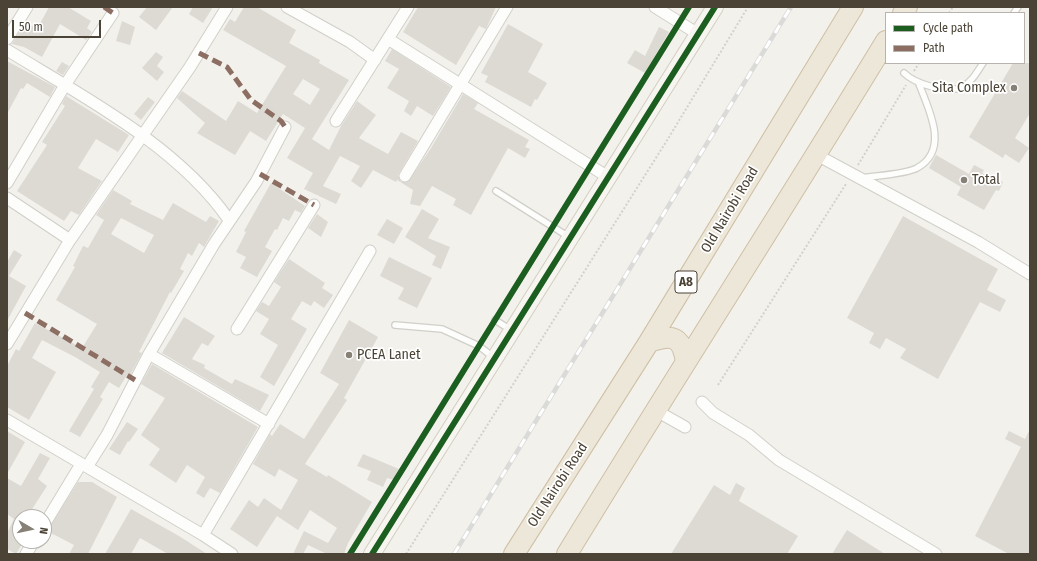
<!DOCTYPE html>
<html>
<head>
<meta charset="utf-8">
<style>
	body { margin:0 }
	#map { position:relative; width:1037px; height:561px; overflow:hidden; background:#f3f1ec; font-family:"Fira Sans Condensed",sans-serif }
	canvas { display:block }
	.frame { position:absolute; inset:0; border:8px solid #4b4336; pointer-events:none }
	.legend { position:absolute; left:885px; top:12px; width:140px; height:52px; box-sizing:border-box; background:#fff; border:1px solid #b7b4af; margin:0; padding:5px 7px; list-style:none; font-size:12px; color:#4b4336 }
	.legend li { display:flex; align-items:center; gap:8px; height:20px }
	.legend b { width:20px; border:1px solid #b7b4af }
	.north { position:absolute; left:12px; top:509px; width:40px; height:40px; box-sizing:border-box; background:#fff; border:1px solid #b7b4af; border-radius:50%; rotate:99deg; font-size:11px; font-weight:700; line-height:16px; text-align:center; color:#4b4336 }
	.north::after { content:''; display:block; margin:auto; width:14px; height:18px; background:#868076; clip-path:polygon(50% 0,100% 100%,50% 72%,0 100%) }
	.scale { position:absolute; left:12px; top:20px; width:89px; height:18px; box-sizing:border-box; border:2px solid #4b4336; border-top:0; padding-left:5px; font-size:12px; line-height:14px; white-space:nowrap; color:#4b4336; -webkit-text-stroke:3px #fff; paint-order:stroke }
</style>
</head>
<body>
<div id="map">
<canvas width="1037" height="561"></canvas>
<div class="frame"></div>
<ul class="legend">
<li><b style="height:5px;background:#1b5e20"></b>Cycle path</li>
<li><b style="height:5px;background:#8d6e63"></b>Path</li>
</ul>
<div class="north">N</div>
<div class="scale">50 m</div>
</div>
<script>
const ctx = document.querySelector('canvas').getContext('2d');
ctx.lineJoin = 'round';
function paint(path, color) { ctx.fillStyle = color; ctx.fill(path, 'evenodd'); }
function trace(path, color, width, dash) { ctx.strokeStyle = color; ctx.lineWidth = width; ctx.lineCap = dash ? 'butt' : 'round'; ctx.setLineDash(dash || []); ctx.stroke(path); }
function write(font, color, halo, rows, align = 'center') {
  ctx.font = font + ' "Fira Sans Condensed",sans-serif'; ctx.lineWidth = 3.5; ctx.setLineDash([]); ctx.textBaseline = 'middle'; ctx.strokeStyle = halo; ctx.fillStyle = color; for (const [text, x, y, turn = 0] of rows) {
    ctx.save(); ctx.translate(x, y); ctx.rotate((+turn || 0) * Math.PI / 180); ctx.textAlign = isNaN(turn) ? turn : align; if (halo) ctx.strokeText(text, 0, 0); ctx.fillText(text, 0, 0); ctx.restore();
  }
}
const building = new Path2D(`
	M49,7H68L91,21L87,28L92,32L86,40L60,24L42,57L24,47L12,44L26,22L37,29Z
	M147,7H173L156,30L139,17Z
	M193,7H213L203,23L189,14Z
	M244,7H257L296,30L289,43L320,60L319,63L349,80L312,139L329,150L341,126L357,101L376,115L359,138L388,154L401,132L418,141L398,175L401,182H408L431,148L463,94L478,103L474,109L529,140L525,147L530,149L525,158L508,148L471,215L453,205L456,199L432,186L420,206L410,204L413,190L397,180L396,182L373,170L361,188L351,181L360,166L340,156L323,186L341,194L336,204L304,189L313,173L287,158L305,128L283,114L266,141L250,131L235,155L197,133L205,123L177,98L182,91L226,121L238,101L257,113L286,66L223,30L230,19L235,22ZM303,79L320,89L310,105L293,94Z
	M418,7H496L486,29L479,26L456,65L403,32Z
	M122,21L135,27L130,45L116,41Z
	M508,24L543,44L528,72L547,83L537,100L535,99L531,107L485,82L488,76L481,73Z
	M659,27L669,32L645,73L627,63L635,50L645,56Z
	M392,49L451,87L433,116L417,106L411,116L404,111L409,101L387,88L399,69L385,61Z
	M156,52L163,57L157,66L164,72L157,81L142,68Z
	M7,61L55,87L50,97L27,83L23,89L21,88L7,114Z
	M62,62L69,66L63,75L56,71Z
	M1013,63H1030V113L1015,138L1029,148L1019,163L1005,154L1003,158L969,137Z
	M66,96L129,135L118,152L96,139L78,168L102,181L79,215L71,211L64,221L17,191L47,145L42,142L65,106L62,104Z
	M148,97L155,102L141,120L134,114Z
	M936,155L969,174L974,165L984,170L982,173L1003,182L999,191L996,190L984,210L957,195L961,187L929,168Z
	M271,183L305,206L301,213L295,210L289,221L283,218L277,230L275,229L265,247L272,251L257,277L240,268L246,257L236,252L246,232L244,231Z
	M113,190L132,201L130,204L163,220L173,203L206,222L210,216L219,221L204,247L199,243L192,256L188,253L180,269L184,271L171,293L170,292L139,352L142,353L129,377L127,375L119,388L109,382L100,397L103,399L80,437L69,431L94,389L91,387L100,372L75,357L42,340L32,358L56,372L29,420L7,407V366L16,349L19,351L35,323L82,348L97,324L56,300L75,267L73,266L83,246L88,248L104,220L96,215ZM121,218L154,235L144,253L111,234Z
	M422,209L439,219L428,238L450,247L441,269L432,265L436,256L405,237Z
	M317,214L328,222L321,237L308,228Z
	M903,216L998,269L987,290L1006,300L1000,312L980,302L938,379L900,358L906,349L886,338L880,349L869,343L874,333L847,318Z
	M387,219L403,228L394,244L377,235Z
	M14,250L22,255L9,276L26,286L7,321V262Z
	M389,257L432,278L417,308L398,299L404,288L380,276Z
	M289,259L325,283L322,288L333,295L324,308L314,301L311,306L302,301L291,319L307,329L274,386L260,377L278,345L260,334L269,319L256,311L262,302L269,306L281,287L274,282Z
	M184,317L215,336L208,346L202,343L192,359L205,365L204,368L232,384L235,379L269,395L260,411L162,353Z
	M349,320L378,337L344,398L347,400L305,464L327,477L328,475L372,502L348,543L344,554H327L308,545L303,554H293L304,531L328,543L337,528L310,510L298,530L277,516L257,547L230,529L249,500L258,507L264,498L281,510L298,480L279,469L275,477L253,464L270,434L272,436L280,424L304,439L339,384L320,373Z
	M152,364L258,427L220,493L210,488L204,498L196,493L205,477L187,465L176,483L149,465L160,449L141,435L165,398L141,384Z
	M127,422L138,429L129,442L128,441L120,455L109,449Z
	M1030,429V554H1009L975,536L1021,447L1005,439L1009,431L1025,439Z
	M7,431L25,442L7,474Z
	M40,453L50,458L38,479L47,486L27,517H20V541H24L16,554L7,549V533L14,519L7,514V478L21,486Z
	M363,454L399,469L394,480L387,478L383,487L367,480L371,471L357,466Z
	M78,482H92L117,497L88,554H69L74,545L47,531Z
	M736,483L745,488L739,501L798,536L787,554H671L714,485L730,495Z
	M131,509L179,536L207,554H168L140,538L131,554H105Z
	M847,530L885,554H832Z`);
const path = new Path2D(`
	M949,13L953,7
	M914,71L919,63
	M858,165L906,85
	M718,385L846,184
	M406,554L666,142L748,7`);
const lane = new Path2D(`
	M1014,13L1018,7
	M904,73C915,84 948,94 962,87C972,82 977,72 983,63
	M862,178C874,176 907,174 917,168C950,150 929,110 919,84
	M496,191L569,237
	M495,320L511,330
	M395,325L442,329L479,346L493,357`);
const street = new Path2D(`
	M287,7L350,42L375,60
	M655,7L698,34
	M7,39L27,7
	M388,39L608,177
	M7,50C82,96 178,146 229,220
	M336,121L408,7
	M817,155L978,242L1030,274
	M405,176L507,7
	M7,183L65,85L113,13
	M7,198L70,240
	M237,329L314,205
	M7,344L70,240L190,67L227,7
	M149,354L269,424
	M702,402L713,413L749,435L779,460L936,554
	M655,410L685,427
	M7,420L203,535L232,554
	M87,467L107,435L149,354L214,244L256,182L285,127
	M44,525L81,464
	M203,535L370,251
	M26,554L34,541`);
const secondary = new Path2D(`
	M372,554L715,7`);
const highway = new Path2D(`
	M903,13L907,7
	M649,342C673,334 681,336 686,361
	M514,554L649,342L853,7
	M567,554C672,382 781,213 886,41`);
const rail = new Path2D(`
	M454,554L791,7`);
const quiet = new Path2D(`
	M104,7L113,13
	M199,53L227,67L251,100L281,121L285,127
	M260,174L314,205
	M25,313L135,380`);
const cycleway = new Path2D(`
	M350,554L689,7
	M372,554L715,7`);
const markers = [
	[1014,88,4,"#868076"],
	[964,180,4,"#868076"],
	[349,355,4,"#868076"]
];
const shields = [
	[686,282,22]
];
const shieldNames = [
	["A8",686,282]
];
const poiNames = [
	["Sita Complex",1006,88,"right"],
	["Total",972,180],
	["PCEA Lanet",357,355]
];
const streetNames = [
	["Old Nairobi Road",730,210,-59],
	["Old Nairobi Road",558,485,-57]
];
paint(building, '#dddad4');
trace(lane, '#d1cfc9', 8);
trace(street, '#d1cfc9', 13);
trace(secondary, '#d3cec2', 18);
trace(highway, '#cebfa4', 22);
trace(path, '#d3d1cb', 2, [2, 2]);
trace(lane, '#fdfdfc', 5.5);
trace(street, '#fdfdfc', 11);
trace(secondary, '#f7f5f0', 16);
trace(highway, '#ede7da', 20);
trace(rail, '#dadad9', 4.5);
trace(rail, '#fff', 3, [9]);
trace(quiet, '#8d6e63', 5, [10, 5]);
trace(cycleway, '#1b5e20', 6);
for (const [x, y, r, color] of markers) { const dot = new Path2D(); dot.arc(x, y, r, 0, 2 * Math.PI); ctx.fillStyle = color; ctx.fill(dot); trace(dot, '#fff', 1.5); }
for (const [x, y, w] of shields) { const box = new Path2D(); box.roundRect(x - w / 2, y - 11, w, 22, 3); ctx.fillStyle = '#fff'; ctx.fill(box); trace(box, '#4b4336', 1); }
write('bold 13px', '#4b4336', null, shieldNames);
write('14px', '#4b4336', '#fff', poiNames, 'left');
write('14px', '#4b4336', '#fff', streetNames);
</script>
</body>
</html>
